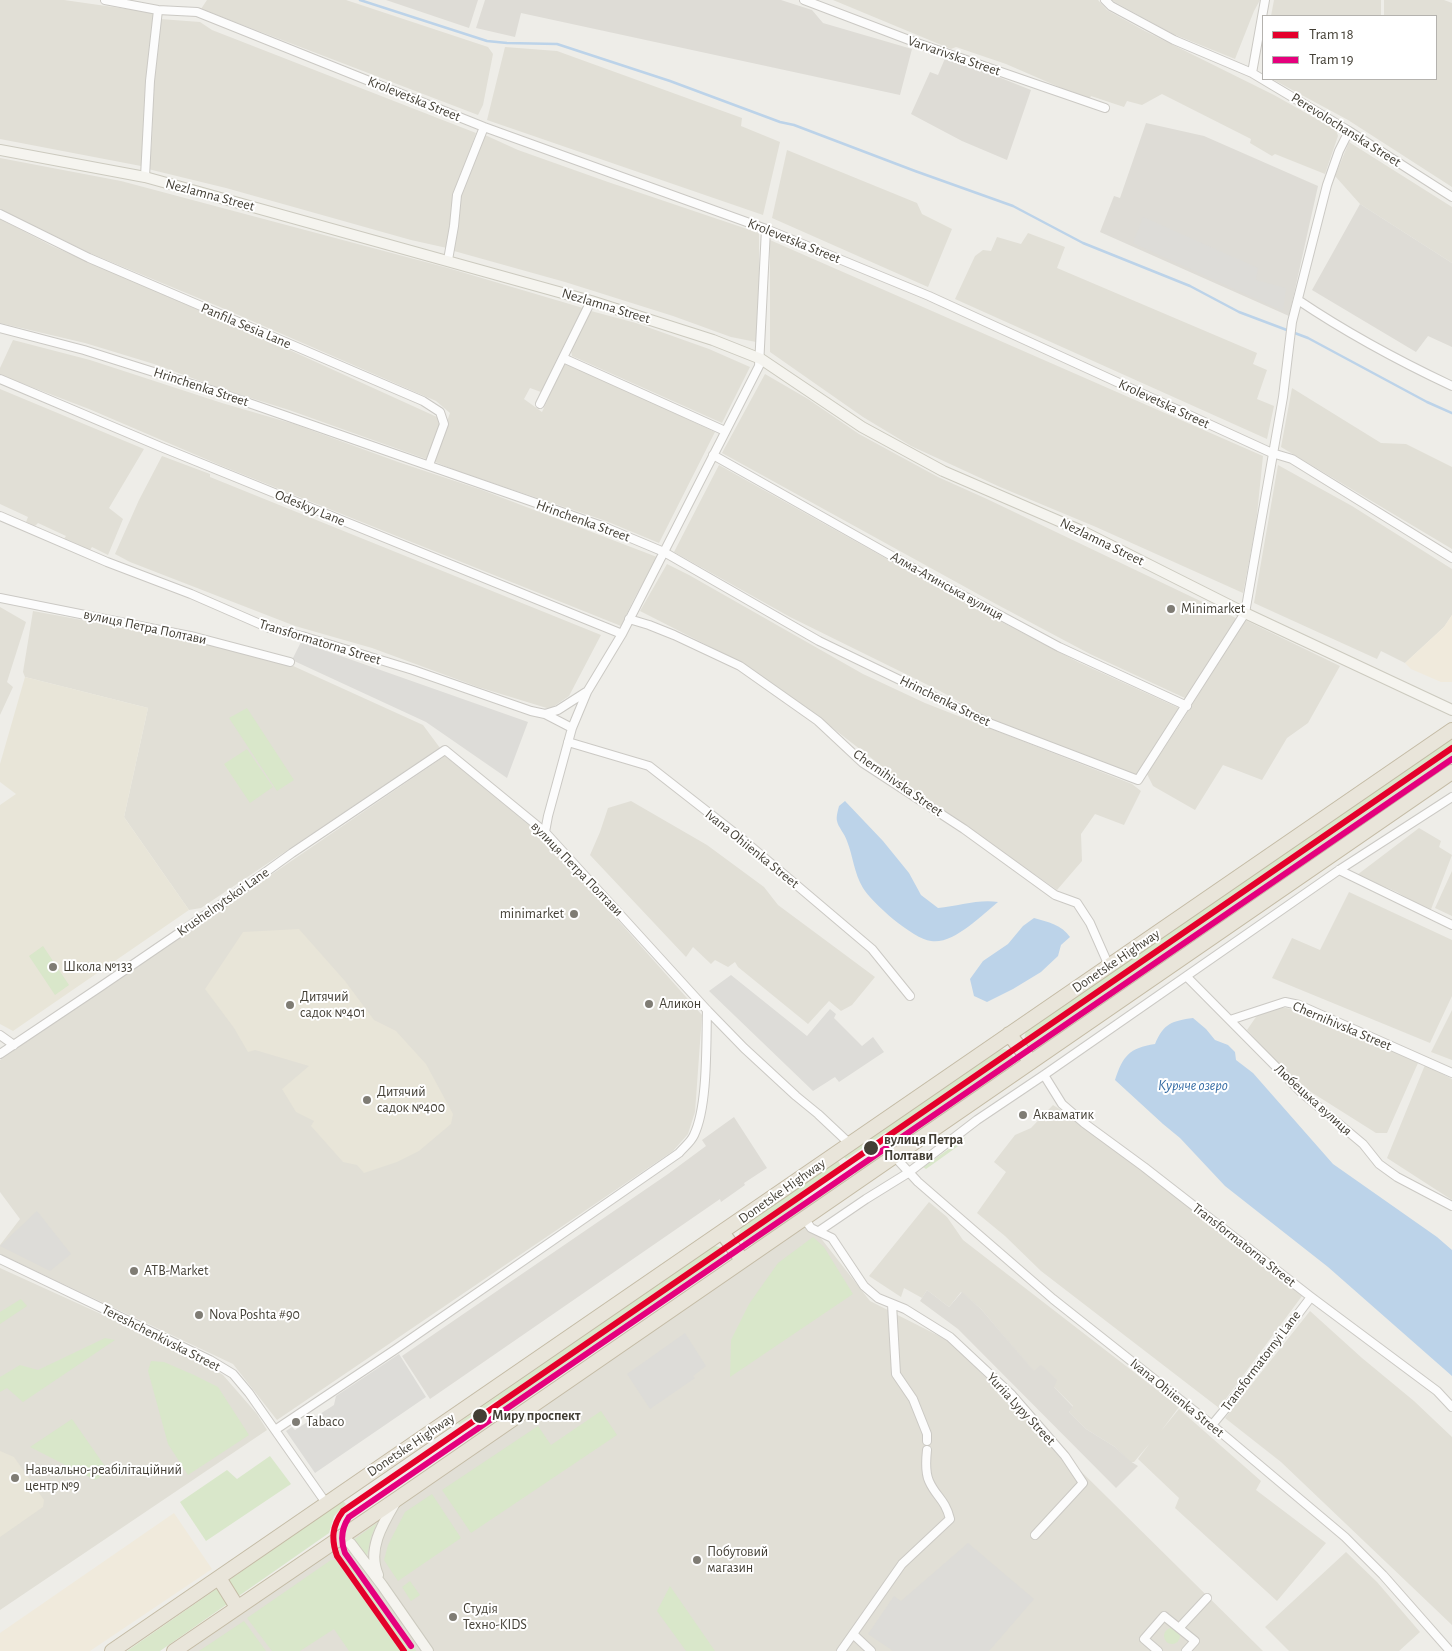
<!DOCTYPE html>
<html>
<head>
<meta charset="utf-8">
<style>
	body { margin:0 }
	#map { position:relative; width:1452px; height:1651px; overflow:hidden; background:#eeede8; font-family:"Alegreya Sans",sans-serif }
	canvas { display:block }
	.legend { position:absolute; left:1262px; top:15px; width:175px; height:65px; box-sizing:border-box; background:#fff; border:1px solid #b4b2ae; margin:0; padding:6px 9px; list-style:none; font-size:15px; color:#433f35 }
	.legend li { display:flex; align-items:center; gap:10px; height:25px }
	.legend b { width:25px; border:1px solid #b4b2ae }
</style>
</head>
<body>
<div id="map">
<canvas width="1452" height="1651"></canvas>
<ul class="legend">
<li><b style="height:6px;background:#e4002b"></b>Tram 18</li>
<li><b style="height:6px;background:#e5007d"></b>Tram 19</li>
</ul>
</div>
<script>
const ctx = document.querySelector('canvas').getContext('2d');
ctx.lineJoin = 'round';
function paint(path, color) { ctx.fillStyle = color; ctx.fill(path, 'evenodd'); }
function trace(path, color, width, dash) { ctx.strokeStyle = color; ctx.lineWidth = width; ctx.lineCap = dash ? 'butt' : 'round'; ctx.setLineDash(dash || []); ctx.stroke(path); }
function write(font, color, halo, rows, align = 'center') {
  ctx.font = font + ' "Alegreya Sans",sans-serif'; ctx.lineWidth = 4; ctx.setLineDash([]); ctx.textBaseline = 'middle'; ctx.strokeStyle = halo; ctx.fillStyle = color; for (const [text, x, y, turn = 0] of rows) {
    ctx.save(); ctx.translate(x, y); ctx.rotate((+turn || 0) * Math.PI / 180); ctx.textAlign = isNaN(turn) ? turn : align; if (halo) ctx.strokeText(text, 0, 0); ctx.fillText(text, 0, 0); ctx.restore();
  }
}
const residential = new Path2D(`
	M0,0H64L155,13L141,166L0,139Z
	M207,0H346L488,47L493,54L483,105L478,115L201,9Z
	M833,0H1098L1107,10L1145,31L1274,95L1336,130L1338,136L1325,174L1275,154L1272,156L1250,143L1251,139L1162,94L1142,105L1127,101L1124,107L1091,96L1089,100L1006,64L956,47L951,49Z
	M1111,0H1260L1254,11L1235,59L1173,34Z
	M1274,0H1381V16H1271Z
	M1384,0H1444L1452,3V187L1348,120L1272,79H1436V16H1384Z
	M160,19L200,22L212,30L476,133L455,194L447,248L411,240L226,188L148,169L152,142L153,89Z
	M505,47L557,51L742,118L741,126L780,142L763,215L487,120Z
	M485,135L518,150L608,182L759,233V294L756,342L731,337L673,316L565,282L454,251L461,194Z
	M1349,142L1452,207V263L1360,204L1335,176Z
	M787,150L917,203L922,214L952,229L928,287L772,218Z
	M0,158L121,181L448,268L583,308L541,392L530,388L524,399L542,412L565,362L715,432L659,543L606,521L457,471L433,461L450,413L436,401L220,307L92,254L0,210Z
	M0,219L52,246L261,337L437,417L440,426L426,459L289,410L222,389L154,364L85,343L0,323Z
	M1028,233L1065,247L1057,268L1257,353L1253,364L1267,370L1257,399L1274,406L1267,439L955,299L975,256L983,250L991,251L997,237L1021,244Z
	M770,240L1263,456L1256,524L1243,593L1096,527L1000,487L911,446L863,417L770,352Z
	M591,311L636,323L709,349L750,367L722,423L572,356L571,351Z
	M13,340L90,360L222,403L294,424L401,463L482,490L657,557L634,599L621,626L222,466L89,409L0,375V368Z
	M765,374L808,399L859,434L938,477L987,499L1238,619L1187,699L1090,654L996,604L722,453Z
	M1292,388L1381,443L1406,444L1452,467V549L1281,447Z
	M0,389L144,449L109,508L123,519L108,555L92,547L90,550L64,539L66,536L38,523L35,526L26,522L28,517L0,504Z
	M162,456L210,474V477L601,635L569,696L550,709L478,687L372,648L295,626L130,562L115,554L139,500Z
	M719,465L964,602L1078,662L1181,709L1137,775L992,720L940,691L790,617L674,552Z
	M1278,465L1352,506L1452,569V615L1444,627L1405,663L1381,651L1377,659L1254,603Z
	M667,564L689,575L863,674L925,703L1132,784L1141,791L1124,825L1095,814L1081,834L1082,861L1057,890L897,778L825,722L746,665L640,611Z
	M0,607L26,622L7,682L13,687L0,715Z
	M33,611L186,639L291,665L423,725L440,748L201,908L189,910L124,817L148,708L25,677L23,672Z
	M1245,620L1340,666L1308,723L1287,738L1262,780L1223,765L1195,810L1153,786L1147,774L1180,724Z
	M445,756L547,840L702,1015L695,1112L688,1134L673,1151L277,1420L233,1364L0,1254V1245L20,1219L0,1192V1060Z
	M631,801L707,845L764,887L778,905L875,977L852,1005L841,1011L829,1001L808,1024L738,967L735,962L728,967L715,960L711,964L693,947L686,957L590,855L600,832L608,808Z
	M1419,828L1441,841L1439,847L1452,855L1430,912L1397,892L1357,875Z
	M1452,871V916L1435,908Z
	M1349,892L1452,940V996L1430,1043L1272,978L1292,938L1320,950Z
	M1269,1008H1286L1297,1010L1383,1044L1418,1063L1387,1133H1376L1311,1092L1278,1064L1247,1030L1258,1014Z
	M1452,1010V1060L1431,1052Z
	M1425,1065L1452,1079V1200L1387,1158Z
	M1053,1105L1076,1119L1302,1296L1219,1408L1041,1271L1005,1236L977,1213L1006,1172L994,1162L1015,1135L1031,1128Z
	M929,1202L947,1217L963,1240L1179,1407L1161,1431L1179,1409L1261,1481L1256,1490L1326,1543L1277,1601L1175,1508L1179,1498L1138,1459L1150,1443L1134,1462H1130L1115,1447L1086,1429L1069,1412L1073,1406L1054,1387L1034,1372L981,1309L961,1292L949,1307L927,1290L922,1298L904,1288L901,1297L869,1276Z
	M809,1223L870,1301L949,1341L1263,1651H188Z
	M0,1268L191,1355L223,1375L257,1414L267,1430L0,1610Z
	M1310,1311L1362,1358L1414,1401L1452,1437V1625L1281,1462L1225,1418Z
	M1346,1552L1377,1582L1420,1632L1399,1651H1289L1265,1627Z`);
const commercial = new Path2D(`
	M1452,615V682H1441L1411,669L1405,663L1444,627Z
	M174,1513L212,1569L90,1651H0V1633Z`);
const industrial = new Path2D(`
	M386,0H478L469,28Z
	M485,0H781L812,10L823,23L912,49L900,95L521,13L515,37L476,28Z
	M946,56L1031,90L1007,160L962,141L911,114L930,72L938,75Z
	M1146,123L1204,136L1318,186L1289,316L1100,232L1114,196L1120,198Z
	M1360,204L1452,263V347L1428,336L1416,352L1312,290Z
	M734,1117L767,1168L744,1183L745,1185L721,1202L720,1199L430,1399L402,1356L668,1174L706,1146L702,1140Z
	M927,1290L949,1307L962,1292L981,1309L1034,1371L1041,1365L1057,1380L1054,1387L1073,1407L1069,1412L1086,1429L1115,1447L1130,1461L1138,1466L1116,1488L958,1329L920,1301Z`);
const education = new Path2D(`
	M25,677L148,708L124,817L189,910L13,1031L0,1024V805L16,794L0,782V764Z
	M299,929L345,981L374,1020L396,1031L426,1064L453,1114L451,1124L419,1151L397,1162L364,1173L357,1165L343,1162L311,1126L314,1121L296,1112L282,1089L309,1066L255,1050L248,1052L234,1028L205,989L243,932Z
	M0,1451L14,1457L44,1500L43,1507L0,1537Z`);
const green = new Path2D(`
	M247,708L294,780L277,791L229,718Z
	M1452,738V763L1040,1047H1030C1025,1041 1022,1036 1028,1029Z
	M247,749L273,787L250,803L224,764Z
	M43,946L69,985L55,995L29,956Z
	M1004,1049L1009,1050L1014,1058L1011,1067L855,1174L852,1169L892,1142L886,1132L846,1159L844,1157L1000,1050Z
	M966,1137L961,1144L926,1169L923,1167Z
	M838,1161L841,1166L799,1194L806,1204L847,1176L849,1178L754,1244L744,1243L739,1234L741,1228Z
	M813,1237L824,1247L853,1294L730,1377L731,1340L749,1304L778,1263Z
	M714,1246L721,1247L725,1251L724,1261L471,1438L467,1434L504,1409L498,1399L459,1425L458,1423Z
	M21,1299L27,1306L0,1324V1312Z
	M105,1338L115,1340L23,1402L7,1388L0,1392V1377L20,1365L38,1370Z
	M151,1361L164,1362L194,1375L218,1387L249,1435L188,1475L168,1444L148,1371Z
	M601,1411L617,1435L471,1533L442,1490L538,1426L551,1445Z
	M72,1419L109,1472L95,1480L30,1447Z
	M270,1456L291,1484L206,1541L180,1502L227,1470L237,1479Z
	M432,1494L461,1538L398,1581L384,1560L388,1545L405,1512Z
	M343,1501L346,1504L334,1516L329,1533L160,1651H127Z
	M377,1523L371,1537L366,1560L352,1541Z
	M331,1560L350,1561L373,1587L416,1651H349L334,1629L300,1651H272L247,1618Z
	M410,1581L420,1595L411,1601L402,1587Z
	M670,1586L715,1651H686L657,1611Z
	M244,1621L266,1651H199Z
	M1164 1636a8 8 0 1 1 16 0a8 8 0 1 1-16 0Z`);
const parking = new Path2D(`
	M1143,217L1258,268L1256,280L1286,288L1283,311L1133,243Z
	M301,642L528,722L507,778L426,722L292,660Z
	M731,975L807,1036L830,1009L836,1014L834,1018L862,1046L873,1037L884,1052L839,1082L835,1077L813,1091L709,991Z
	M37,1211L71,1254L50,1271L0,1246Z
	M685,1333L706,1366L693,1376L695,1378L650,1409L627,1374Z
	M399,1354L426,1397L315,1473L286,1431L292,1427L295,1430L334,1405L336,1396Z
	M968,1543L1034,1599L989,1651H893L868,1634L894,1596L901,1601Z`);
const water = new Path2D(`
	M845,801L883,841L909,873L921,895L938,908C958,906 979,899 998,902C982,915 953,945 931,941C913,939 872,903 863,888C854,873 853,856 847,841C845,834 838,827 837,821C836,817 838,810 839,806Z
	M1034,918C1048,922 1062,925 1070,937L1061,945L1058,956L1041,972L1013,989L987,1002L974,996L970,979L983,961L1008,944L1023,926Z
	M1193,1018L1206,1029L1215,1040L1228,1045L1235,1052L1236,1060L1253,1073L1333,1164L1437,1237L1452,1250V1376L1328,1267L1225,1186L1180,1138L1163,1124L1115,1080C1123,1056 1129,1048 1155,1044C1164,1023 1172,1021 1193,1018Z`);
const stream = new Path2D(`
	M360,0L487,41L507,43L557,44L670,81L780,122L794,125L915,171L1013,206L1083,243L1190,286L1239,312L1308,338L1427,402L1452,413`);
const street = new Path2D(`
	M105,0L158,10L197,12L484,127L766,229L929,296L1272,453L1292,459L1452,558
	M804,0L917,43L1105,108
	M1105,0L1111,6L1174,40L1252,73L1349,131L1452,197
	M1252,73L1265,0
	M145,177L150,81L158,10
	M0,214L89,258L423,401L440,412L444,424L429,465
	M448,260L454,226L457,195L484,127
	M1298,300C1347,333 1399,361 1452,386
	M0,328L84,350L220,393L602,526L664,552L819,641L989,723L1138,780L1245,613L1283,397L1292,322L1327,185L1339,151L1349,131
	M563,358L725,431
	M0,379L161,447L622,634
	M540,404L591,301
	M713,455L938,582L1059,647L1187,706
	M0,516L107,562L191,594L269,628L302,636L413,670L531,711L545,714L558,710L586,692
	M0,598L195,637L290,662
	M629,619L649,625L674,635L740,666L818,721L863,763L964,829L1055,895L1077,903L1090,923L1109,966
	M545,714L572,728
	M568,742L649,766L741,838L872,949L910,996
	M545,832L548,816L572,728L587,692L622,634L759,366L766,229
	M1339,870L1452,925
	M1187,977L1302,1093L1363,1144L1379,1164L1397,1177L1452,1206
	M1230,1020L1285,1002L1299,1005L1452,1073
	M0,1035L14,1045
	M0,1054L100,987L223,903L292,853L445,750L545,832L707,1010L744,1048L796,1096L818,1114L850,1144
	M1044,1075L1062,1104L1084,1123L1144,1167L1311,1297L1437,1391L1452,1407
	M894,1156L918,1182L1053,1299L1212,1425L1345,1537L1383,1575L1450,1651
	M804,1218L811,1228L832,1238L864,1286L878,1298L905,1309L950,1337L1012,1395L1065,1456L1083,1483L1035,1535
	M819,1231L866,1199L908,1173L977,1120L1044,1075L1339,870L1452,797
	M0,1259L210,1360L233,1374L249,1393L326,1503
	M892,1304L896,1374L913,1399L927,1434V1441
	M1212,1425L1227,1407L1311,1297
	M275,1430L396,1349L679,1153C684,1147 691,1142 694,1135C708,1106 706,1044 707,1010
	M1180,1627L1207,1598
	M853,1634L871,1651
	M841,1651L902,1564L950,1519C945,1499 936,1497 929,1481C925,1472 926,1459 927,1450
	M1158,1651L1144,1639L1164,1616L1195,1641L1186,1651`);
const secondary = new Path2D(`
	M0,150L145,177L591,301L713,340L761,359L862,427L943,471L1082,531L1245,613L1452,710
	M339,1539L346,1540L351,1544L382,1585L428,1651
	M378,1575C367,1550 382,1525 395,1503`);
const highway = new Path2D(`
	M1009,1034L1031,1062
	M722,1232L742,1260
	M219,1578L237,1607
	M112,1651L1452,730
	M174,1651L397,1499L1452,772`);
const tram1 = new Path2D(`
	M404,1651L337,1556C331,1539 332,1526 343,1511L1452,748`);
const tram2 = new Path2D(`
	M411,1646L345,1553C340,1540 341,1529 349,1517L1452,759`);
const markers = [
	[1171,609,5,"#7f7c74"],
	[574,914,5,"#7f7c74"],
	[53,967,5,"#7f7c74"],
	[649,1004,5,"#7f7c74"],
	[290,1005,5,"#7f7c74"],
	[367,1100,5,"#7f7c74"],
	[1023,1115,5,"#7f7c74"],
	[871,1148,8,"#433f35"],
	[134,1271,5,"#7f7c74"],
	[199,1315,5,"#7f7c74"],
	[480,1416,8,"#433f35"],
	[296,1422,5,"#7f7c74"],
	[15,1478,5,"#7f7c74"],
	[697,1560,5,"#7f7c74"],
	[453,1617,5,"#7f7c74"]
];
const streetNames = [
	["Varvarivska Street",954,56,19],
	["Krolevetska Street",414,99,22],
	["Perevolochanska Street",1346,130,32],
	["Nezlamna Street",210,195,15],
	["Krolevetska Street",794,241,22],
	["Nezlamna Street",606,306,17],
	["Panfila Sesia Lane",246,326,23],
	["Hrinchenka Street",201,387,18],
	["Krolevetska Street",1164,404,25],
	["Odeskyy Lane",310,508,22],
	["Hrinchenka Street",583,521,20],
	["Nezlamna Street",1102,542,26],
	["Алма-Атинська вулиця",947,586,29],
	["вулиця Петра Полтави",145,627,12],
	["Transformatorna Street",320,642,17],
	["Hrinchenka Street",945,701,26],
	["Chernihivska Street",898,783,35],
	["Ivana Ohiienka Street",752,849,39],
	["вулиця Петра Полтави",577,869,46],
	["Krushelnytskoi Lane",223,902,-35],
	["Donetske Highway",1116,961,-34],
	["Chernihivska Street",1342,1026,23],
	["Любецька вулиця",1313,1100,42],
	["Donetske Highway",782,1191,-35],
	["Transformatorna Street",1244,1245,38],
	["Tereshchenkivska Street",161,1338,27],
	["Transformatornyi Lane",1261,1361,-53],
	["Ivana Ohiienka Street",1177,1398,39],
	["Yuriia Lypy Street",1021,1409,47],
	["Donetske Highway",411,1445,-34]
];
const poiNames = [
	["Minimarket",1181,609],
	["minimarket",564,914,"right"],
	["Школа №133",63,967],
	["Дитячий",300,997],
	["садок №401",300,1013],
	["Аликон",659,1004],
	["Дитячий",377,1092],
	["садок №400",377,1108],
	["Акваматик",1033,1115],
	["ATB-Market",144,1271],
	["Nova Poshta #90",209,1315],
	["Tabaco",306,1422],
	["Навчально-реабілітаційний",25,1470],
	["центр №9",25,1486],
	["Побутовий",707,1552],
	["магазин",707,1568],
	["Студія",463,1609],
	["Техно-KIDS",463,1625]
];
const stopNames = [
	["вулиця Петра",884,1140],
	["Полтави",884,1156],
	["Миру проспект",492,1416]
];
const waterNames = [
	["Куряче озеро",1193,1085]
];
paint(residential, '#e1dfd6');
paint(commercial, '#f0eadc');
paint(industrial, '#dedcd6');
paint(education, '#e8e5d8');
paint(green, '#d9e7ca');
paint(parking, '#dddcd8');
paint(water, '#bcd3e9');
trace(stream, '#bcd3e9', 2.5);
trace(street, '#cbc9c4', 10);
trace(secondary, '#cccabf', 12);
trace(highway, '#c4bba5', 16);
trace(street, '#fcfcfc', 8);
trace(secondary, '#f5f4ef', 10);
trace(highway, '#e9e5da', 14);
trace(tram1, '#e4002b', 6);
trace(tram2, '#e5007d', 6);
for (const [x, y, r, color] of markers) { const dot = new Path2D(); dot.arc(x, y, r, 0, 2 * Math.PI); ctx.fillStyle = color; ctx.fill(dot); trace(dot, '#fff', 2); }
write('14px', '#433f35', '#fff', streetNames);
write('14px', '#433f35', '#fff', poiNames, 'left');
write('bold 14px', '#433f35', '#fff', stopNames, 'left');
write('italic 15px', '#386ea5', '#fff', waterNames);
</script>
</body>
</html>
